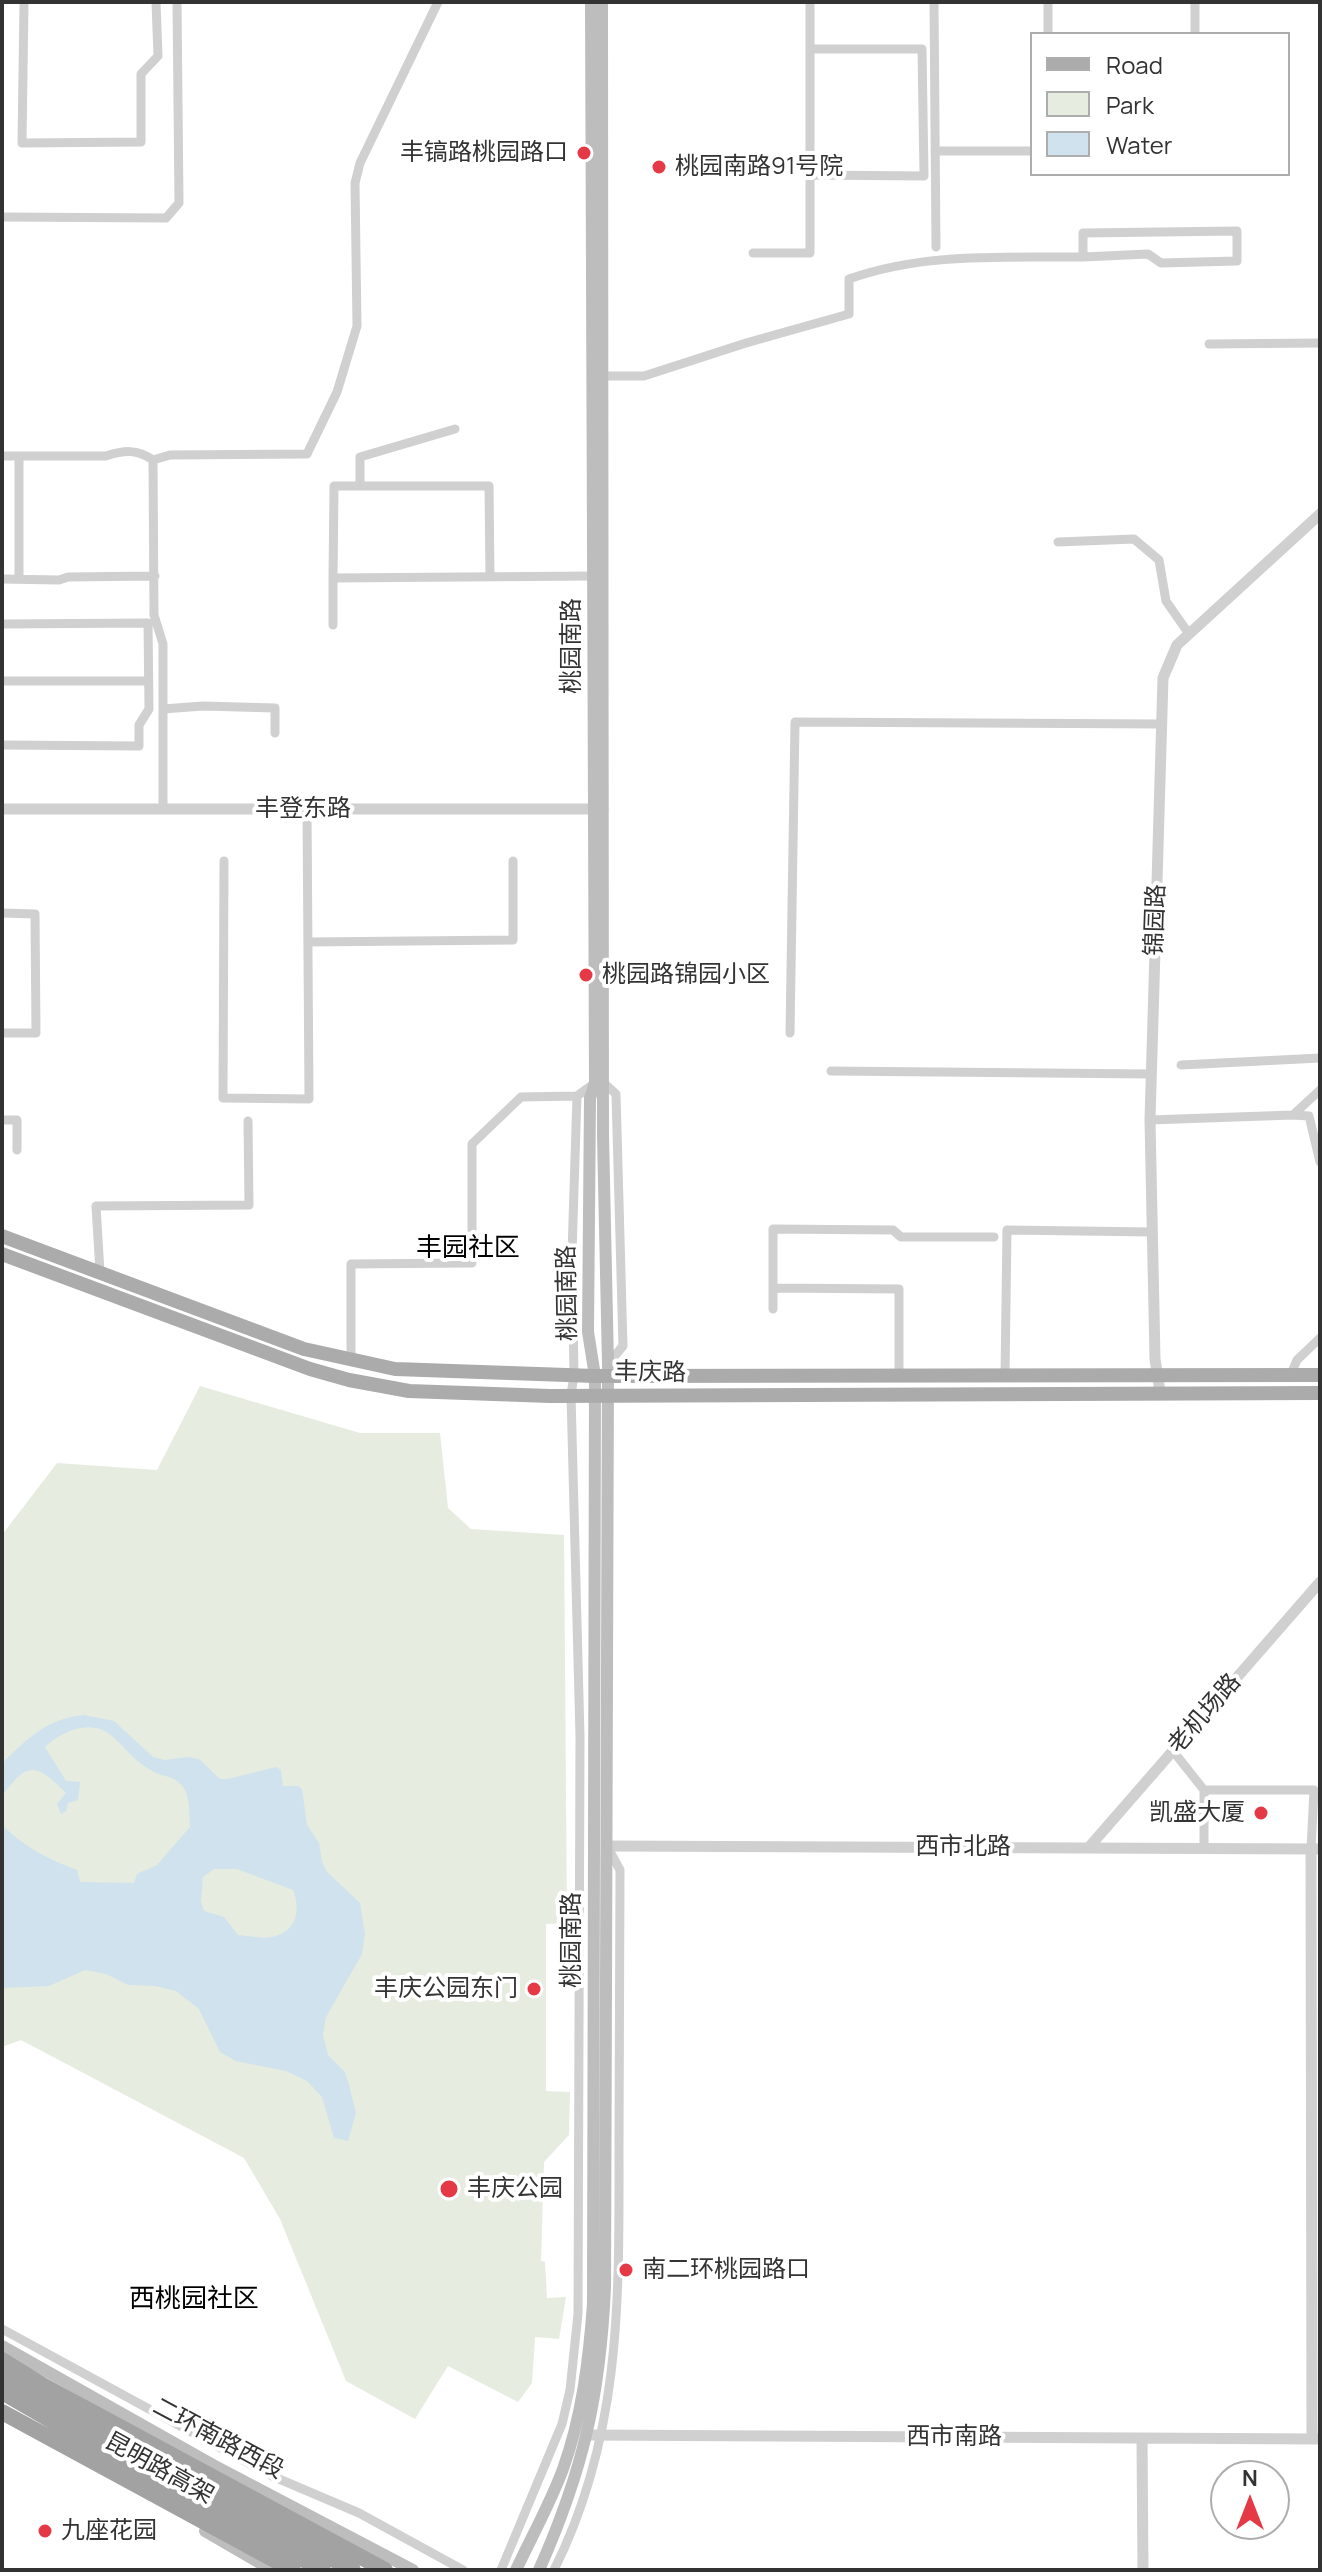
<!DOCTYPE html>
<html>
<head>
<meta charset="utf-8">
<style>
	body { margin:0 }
	#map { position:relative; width:1322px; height:2572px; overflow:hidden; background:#fff; font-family:Manrope,sans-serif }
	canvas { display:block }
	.frame { position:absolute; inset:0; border:4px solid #333; pointer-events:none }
	.legend { position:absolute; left:1030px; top:32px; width:260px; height:144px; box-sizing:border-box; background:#fff; border:2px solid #adadad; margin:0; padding:10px 14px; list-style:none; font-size:24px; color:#333 }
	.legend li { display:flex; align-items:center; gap:16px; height:40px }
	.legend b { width:40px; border:2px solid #adadad }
	.north { position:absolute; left:1210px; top:2460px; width:80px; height:80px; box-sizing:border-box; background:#fff; border:2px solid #adadad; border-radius:50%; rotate:0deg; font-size:22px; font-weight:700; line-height:32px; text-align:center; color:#333 }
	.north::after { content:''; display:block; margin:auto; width:28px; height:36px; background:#e63946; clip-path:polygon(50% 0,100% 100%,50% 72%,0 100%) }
</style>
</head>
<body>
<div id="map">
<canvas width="1322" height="2572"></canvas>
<div class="frame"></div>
<ul class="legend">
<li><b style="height:10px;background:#ababab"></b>Road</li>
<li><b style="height:22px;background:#e6ecdf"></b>Park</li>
<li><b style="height:22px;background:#cfe2ee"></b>Water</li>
</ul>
<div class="north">N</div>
</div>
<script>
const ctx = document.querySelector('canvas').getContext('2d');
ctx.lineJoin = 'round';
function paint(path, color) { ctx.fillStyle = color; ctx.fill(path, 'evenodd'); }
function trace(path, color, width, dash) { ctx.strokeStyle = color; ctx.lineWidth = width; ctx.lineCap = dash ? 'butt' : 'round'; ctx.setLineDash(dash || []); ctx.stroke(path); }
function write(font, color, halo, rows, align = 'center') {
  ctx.font = font + ' Manrope,"Noto Sans SC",sans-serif'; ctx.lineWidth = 8; ctx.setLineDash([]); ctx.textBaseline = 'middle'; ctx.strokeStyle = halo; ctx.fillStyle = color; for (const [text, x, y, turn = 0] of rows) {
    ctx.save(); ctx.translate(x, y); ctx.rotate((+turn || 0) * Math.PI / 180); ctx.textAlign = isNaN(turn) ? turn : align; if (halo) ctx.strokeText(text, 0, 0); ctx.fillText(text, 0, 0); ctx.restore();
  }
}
const green = new Path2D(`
	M200,1386L360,1433H440L448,1508L471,1529L564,1535L567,1923L546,1924V2091L570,2092L569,2135L544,2162L541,2261L545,2262L547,2298L566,2297L559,2339L535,2337L532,2383L518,2402L448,2366L415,2419L346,2381L280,2219L244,2158L21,2040L2,2047V1535L57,1463L157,1470Z`);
const water = new Path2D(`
	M84,1715L114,1721L153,1757L165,1760L188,1757L199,1759L220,1779H228L276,1767L281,1770L283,1786H298L302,1789L307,1825L319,1843L322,1862L327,1872L360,1903L365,1934L362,1954L326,2017L323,2035L328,2055L345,2072L349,2085L356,2113L348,2141L334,2138L322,2097L307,2081L286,2071L236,2061L220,2052L199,2009L176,1991L155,1986L128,1985L106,1974L85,1970L49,1986L2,1988V1825C24,1847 48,1859 77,1870L80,1882L134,1883L137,1874L157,1865L190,1827C189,1816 190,1800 185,1790C176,1774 162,1778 149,1769C133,1760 125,1747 112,1736C91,1718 62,1731 45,1747L66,1781L80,1782L78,1800L68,1803L66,1811L61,1814L57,1804L66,1793C35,1762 27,1762 2,1796V1764C26,1739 48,1718 84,1715ZM214,1869H237L293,1890C301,1909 297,1932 272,1937C262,1939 249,1936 238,1935L224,1917L204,1911L201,1901L203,1877Z`);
const minor = new Path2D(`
	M24,2L22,143L141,142V74L158,56L156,2
	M934,2L936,247
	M1195,2V34
	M1048,34V2
	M810,49H922L924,176L810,175
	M935,151H1032
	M2,217L166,218L179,203L177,2
	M753,253H810V2
	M1209,344L1320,343
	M604,376H644L746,343L849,314V279C925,252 1003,258 1083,257V233L1237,231V261L1161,263L1148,254L1083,257
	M2,456H106C125,450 137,449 153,460L170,455L307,454L337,392L357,326L355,183L360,163L438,2
	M153,460L154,615L163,644V808
	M360,486V457L455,429
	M1058,542L1134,539L1159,560L1166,601L1189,634
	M333,578L334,486H489L490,577
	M2,579L59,580L68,577L155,576
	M19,579V456
	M2,624L148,623L149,709L139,725V746L2,745
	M333,625V578L593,576
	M2,681H148
	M163,709L203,706L275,708V733
	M224,861L223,1098L309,1099L307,810
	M2,913L35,914L36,1033H2
	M308,942L513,940V861
	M790,1033L795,722L1161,724
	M1181,1065L1320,1058
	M831,1071L1151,1074
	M604,1083L616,1094L623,1346L608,1364
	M1293,1115L1309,1116L1320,1162
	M2,1120H17V1150
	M1150,1120L1293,1115L1320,1090
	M100,1272L96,1206L249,1205L248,1121
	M773,1288L899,1289V1376
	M773,1309V1229L893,1230L901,1237H994
	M351,1361V1264L472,1263V1144L521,1097L577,1096
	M1291,1374L1297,1360L1320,1338
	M1005,1376L1007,1230L1152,1232
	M1173,1751L1204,1790V1848
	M1204,1790H1314L1311,1849
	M2,2329L272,2476L359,2513L463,2570
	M501,2570L562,2424L570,2390L578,2314L580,1736L571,1395L574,1375L572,1253L577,1096L595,1083
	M554,2570C623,2433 619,2292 619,2143C619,2052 620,1961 620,1870L607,1846`);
const tertiary = new Path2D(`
	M2,809H603
	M1160,1392L1155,1359L1150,1120L1163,678L1177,645L1320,514
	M607,1846L1320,1849
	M1090,1846L1320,1582
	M1311,1849L1312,2439
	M588,2435L1320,2439
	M1142,2439L1143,2570`);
const secondary = new Path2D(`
	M2,2346L213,2465L413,2570
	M205,2531L272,2570
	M516,2570C532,2536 550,2504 563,2469C582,2416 589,2360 593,2304L595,1376L588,1332L590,1098L595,1083L591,2
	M539,2570C583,2471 600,2397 605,2288L608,1364L603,1135L602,2`);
const primary = new Path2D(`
	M2,1236L304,1349L395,1369L595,1376L1320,1375
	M2,1254L310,1369L349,1380L409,1391L550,1396L1320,1393`);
const trunk = new Path2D(`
	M2,2360L44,2386L385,2570
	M2,2374L149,2460L353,2570
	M2,2392L142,2473L323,2570
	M2,2412L293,2570`);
const markers = [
	[584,153,8,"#e63946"],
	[659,167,8,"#e63946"],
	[586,975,8,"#e63946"],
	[1261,1813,8,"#e63946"],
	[534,1989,8,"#e63946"],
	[449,2189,10,"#e63946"],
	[626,2270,8,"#e63946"],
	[45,2531,8,"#e63946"]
];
const poiNames = [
	["丰镐路桃园路口",568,153,"right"],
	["桃园南路91号院",675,167],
	["桃园路锦园小区",602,975],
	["凯盛大厦",1245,1813,"right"],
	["丰庆公园东门",518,1989,"right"],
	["丰庆公园",467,2189],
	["南二环桃园路口",642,2270],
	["九座花园",61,2531]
];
const streetNames = [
	["桃园南路",572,646,-90],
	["丰登东路",303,809],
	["锦园路",1156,920,-88],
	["桃园南路",568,1293,-91],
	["丰庆路",650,1373,1],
	["老机场路",1205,1714,-49],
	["西市北路",963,1847],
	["桃园南路",572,1940,-90],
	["西市南路",954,2437],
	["二环南路西段",218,2439,28],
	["昆明路高架",159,2469,29]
];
const neighbourhoodNames = [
	["丰园社区",468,1249],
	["西桃园社区",194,2300]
];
paint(green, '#e6ecdf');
paint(water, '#cfe2ee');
trace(minor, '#d0d0d0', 9);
trace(tertiary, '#d0d0d0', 11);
trace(secondary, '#bdbdbd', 12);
trace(primary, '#ababab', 14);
trace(trunk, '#a2a2a2', 16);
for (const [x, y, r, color] of markers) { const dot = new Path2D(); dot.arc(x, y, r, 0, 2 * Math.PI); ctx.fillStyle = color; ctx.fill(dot); trace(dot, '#fff', 3); }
write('24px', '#333', '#fff', poiNames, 'left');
write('24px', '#333', '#fff', streetNames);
write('26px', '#000', '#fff', neighbourhoodNames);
</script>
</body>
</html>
